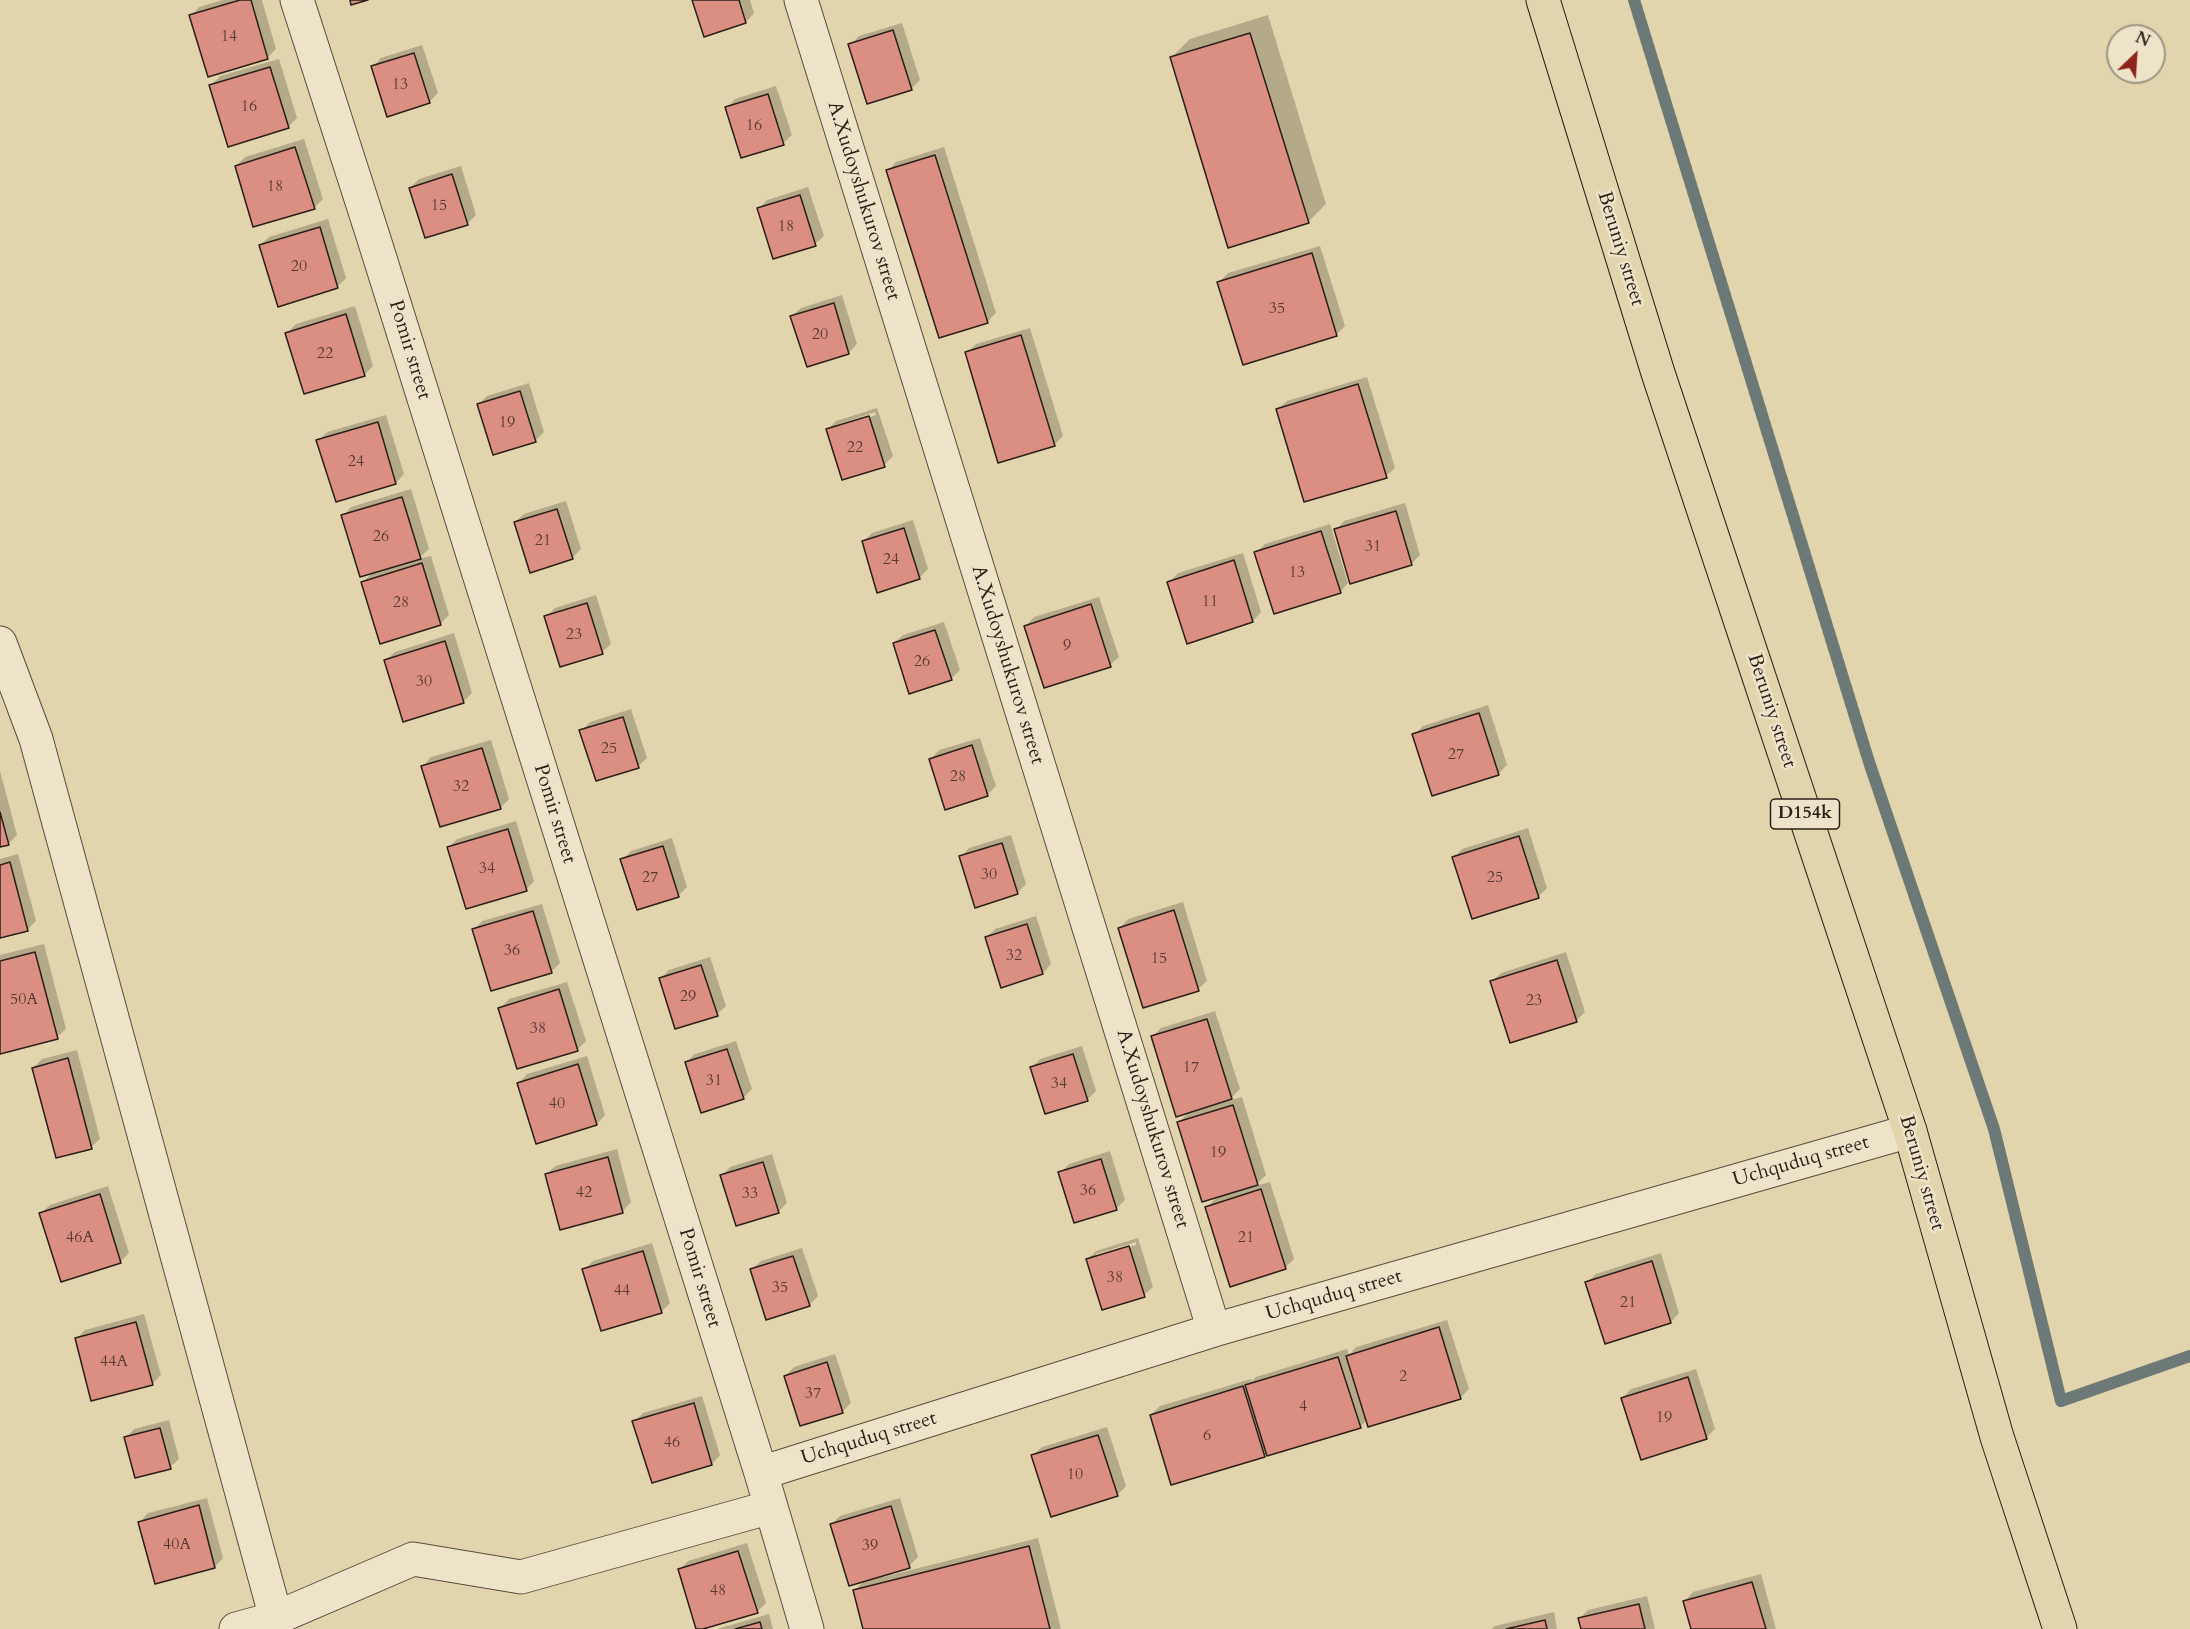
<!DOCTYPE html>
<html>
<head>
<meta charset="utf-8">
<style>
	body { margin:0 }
	#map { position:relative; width:2190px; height:1629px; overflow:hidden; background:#e2d4ac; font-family:Cardo,serif }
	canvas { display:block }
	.north { position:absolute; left:2106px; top:24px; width:60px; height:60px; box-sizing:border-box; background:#ece3c9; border:2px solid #9f9583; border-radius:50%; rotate:25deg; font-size:16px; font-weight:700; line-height:24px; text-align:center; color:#2c1f19 }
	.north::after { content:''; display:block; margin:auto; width:21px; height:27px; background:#8f2418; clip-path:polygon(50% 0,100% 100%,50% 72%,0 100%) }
</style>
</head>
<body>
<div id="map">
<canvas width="2190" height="1629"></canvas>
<div class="north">N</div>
</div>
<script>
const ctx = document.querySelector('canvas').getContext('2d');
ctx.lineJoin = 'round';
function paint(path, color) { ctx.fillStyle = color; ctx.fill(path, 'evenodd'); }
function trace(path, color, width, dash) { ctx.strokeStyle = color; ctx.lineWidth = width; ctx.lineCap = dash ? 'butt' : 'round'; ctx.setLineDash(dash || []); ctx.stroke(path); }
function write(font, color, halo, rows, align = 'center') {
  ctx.font = font + ' Cardo,serif'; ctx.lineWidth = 5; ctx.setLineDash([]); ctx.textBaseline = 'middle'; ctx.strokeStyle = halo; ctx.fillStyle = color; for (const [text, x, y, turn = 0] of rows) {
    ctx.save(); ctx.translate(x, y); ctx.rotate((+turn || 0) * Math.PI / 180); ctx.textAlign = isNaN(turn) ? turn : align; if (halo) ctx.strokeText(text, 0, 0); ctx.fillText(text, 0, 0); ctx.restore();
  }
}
const shadow = new Path2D(`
	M223,0H262L276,49L268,57L209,75L191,16L199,7Z
	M694,0H750L754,13L746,22Z
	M1268,15L1326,204L1308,222L1172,57L1190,39Z
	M902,23L920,80L911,89L850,45L859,36Z
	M422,45L438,93L429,102L373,67L381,58Z
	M279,59L297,118L288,127L211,85L220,76Z
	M776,86L792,135L783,143L727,108L735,99Z
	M304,139L323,199L314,208L236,166L245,157Z
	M944,147L996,313L987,322L888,171L896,162Z
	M461,166L476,215L467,224L410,188L419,179Z
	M808,187L824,236L815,244L758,209L767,200Z
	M328,219L346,278L337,287L260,245L269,237Z
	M1320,246L1345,326L1336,335L1219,282L1228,273Z
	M842,295L857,344L849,353L792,316L801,308Z
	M355,306L373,366L364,375L287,333L296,324Z
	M1030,328L1063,436L1054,445L967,353L976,344Z
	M1367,377L1395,468L1386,476L1278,409L1287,401Z
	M529,383L544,432L535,441L479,404L487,396Z
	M877,408L893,456L884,465L827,430L836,421ZM875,412L876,415L836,428V425Z
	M386,415L404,474L396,483L318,441L327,432Z
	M411,489L429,549L418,559L431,556L449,615L440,624L363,582L373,572L343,516L351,507Z
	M566,501L581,549L572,558L515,522L524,514Z
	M1405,503L1420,555L1411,564L1336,530L1344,521Z
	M913,520L928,569L919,578L863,542L872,533Z
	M1330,524L1348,583L1340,592L1256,553L1265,544Z
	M1243,553L1261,612L1253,621L1169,582L1178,573Z
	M596,595L611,644L602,652L546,617L555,608Z
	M1099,597L1119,657L1110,665L1026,626L1034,617Z
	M944,622L960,670L951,679L894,643L903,635Z
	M454,633L472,693L463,702L386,660L395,652Z
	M1488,705L1507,765L1498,774L1414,735L1423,726Z
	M631,709L647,758L638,766L581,731L590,722Z
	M980,738L996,786L987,795L931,759L939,750Z
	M491,740L509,799L500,808L423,766L431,757Z
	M0,771L17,835L8,844L0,846Z
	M516,821L534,881L526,890L448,848L457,839Z
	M1528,828L1547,888L1538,897L1454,858L1462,849Z
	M1011,835L1026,884L1017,893L961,857L969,848Z
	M672,838L687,887L679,895L638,908L622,860L631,851Z
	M18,854L36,921L27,930L0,937V859Z
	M1183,902L1207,981L1198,989L1120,928L1128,919Z
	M542,904L560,963L551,972L474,930L482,921Z
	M1036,916L1051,964L1043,973L986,938L995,929Z
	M44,944L66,1029L57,1037L0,1052V955Z
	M1566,952L1585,1012L1576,1021L1492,981L1501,973Z
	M710,957L726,1006L717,1014L660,979L669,970Z
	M567,982L586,1041L577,1050L500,1008L509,999Z
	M1215,1011L1240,1089L1228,1101L1242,1097L1266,1175L1255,1186L1270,1182L1294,1259L1285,1268L1207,1207L1218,1196L1179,1122L1190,1111L1152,1037L1161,1028Z
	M736,1041L752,1089L743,1098L686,1062L695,1054Z
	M1082,1046L1096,1091L1087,1100L1032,1067L1040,1059Z
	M77,1050L100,1139L91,1147L33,1068L42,1059Z
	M587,1056L605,1115L597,1124L519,1083L527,1074Z
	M617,1149L631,1202L623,1211L561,1228L547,1174L555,1166Z
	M1110,1151L1125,1200L1117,1208L1075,1221L1060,1173L1069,1164Z
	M772,1154L787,1203L779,1211L722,1176L730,1167Z
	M108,1186L129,1253L120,1262L41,1213L50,1205Z
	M1138,1238L1153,1287L1144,1295L1088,1259L1096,1251ZM1136,1242V1245L1096,1257V1254Z
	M652,1243L670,1303L661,1312L584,1270L593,1261Z
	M802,1248L818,1296L809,1305L752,1269L761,1261Z
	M1661,1253L1679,1313L1671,1322L1606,1342L1587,1283L1596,1274Z
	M144,1314L161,1375L152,1384L76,1339L85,1330Z
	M1447,1320L1469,1389L1460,1398L1367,1420L1360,1427L1268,1452L1264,1456L1151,1415L1160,1406L1251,1379L1252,1381L1256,1377L1347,1349L1349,1355L1356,1347Z
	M835,1354L851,1403L842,1412L785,1376L794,1367Z
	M1696,1369L1715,1429L1707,1437L1642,1458L1622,1398L1631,1389Z
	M702,1396L720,1455L712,1464L634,1422L643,1413Z
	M169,1420L179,1459L170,1467L126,1438L134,1429Z
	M1107,1427L1126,1486L1117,1495L1033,1455L1042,1447Z
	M207,1498L223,1558L215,1567L140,1522L148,1513Z
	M900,1498L918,1557L909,1566L878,1576L879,1578L1038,1538L1061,1629H864L854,1591L866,1579L832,1524L840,1516Z
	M747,1543L766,1603L757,1612L697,1629L679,1570L688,1561Z
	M1761,1574L1776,1629H1692L1685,1601L1693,1592Z
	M1647,1596L1655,1629H1582L1580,1618L1588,1610Z
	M1554,1612L1557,1629H1491L1495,1626Z
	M769,1614L773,1629H717Z`);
const stream = new Path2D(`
	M1634,0L1869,762L1994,1129L2061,1401L2190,1356`);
const building = new Path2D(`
	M240,0H251L268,59L208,77L189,15Z
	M350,0H368L351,5Z
	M692,0H739L746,23L704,37Z
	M893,30L912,90L867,104L848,44Z
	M1250,33L1309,223L1228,248L1170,57Z
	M414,53L430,103L387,117L371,66Z
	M270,67L289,128L228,147L209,85Z
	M768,94L784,145L741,158L725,107Z
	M295,147L315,209L253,227L235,166Z
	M935,155L988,323L939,338L886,170Z
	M452,174L468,225L425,238L409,188Z
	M800,195L816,246L773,259L757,208Z
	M320,227L338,288L278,307L259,245Z
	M1312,253L1337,336L1243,365L1217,282Z
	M834,303L849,354L807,367L790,316Z
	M346,314L365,376L304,394L285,333Z
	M1021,335L1055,446L998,463L965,352Z
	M1358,384L1387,478L1304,502L1276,409Z
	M520,391L536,442L493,455L477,404Z
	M869,416L885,467L842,480L826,429Z
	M378,422L396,484L336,502L316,440Z
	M402,497L421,559L360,577L341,515Z
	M557,509L573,559L530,573L514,522Z
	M1396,511L1412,565L1350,584L1334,529Z
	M904,528L920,579L877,593L862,541Z
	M1321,531L1341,593L1274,614L1254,552Z
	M1234,560L1253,622L1187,644L1167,582Z
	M422,563L441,625L380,644L361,582Z
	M587,603L603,654L560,667L544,616Z
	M1091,604L1111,667L1044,688L1024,626Z
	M935,630L952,680L909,694L893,643Z
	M445,641L464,703L403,722L384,660Z
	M1479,713L1499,775L1432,796L1412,734Z
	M623,717L639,768L596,781L579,730Z
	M972,745L988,796L945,810L929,759Z
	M482,748L501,809L440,827L421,766Z
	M0,812L9,845L0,847Z
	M508,829L527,891L466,909L447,847Z
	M1519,836L1539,898L1472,919L1452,857Z
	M1002,843L1018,894L975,908L959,856Z
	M663,846L679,897L637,910L620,859Z
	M10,862L28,931L0,938V865Z
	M1174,910L1199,991L1143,1008L1118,928Z
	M533,911L552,973L491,991L472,929Z
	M1027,924L1043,974L1001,988L985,937Z
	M35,952L58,1039L0,1054V961Z
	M1557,960L1577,1022L1510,1043L1490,981Z
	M701,965L718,1016L675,1029L659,978Z
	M559,989L578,1051L517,1069L498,1008Z
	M1207,1019L1232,1099L1176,1117L1151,1036Z
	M727,1049L744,1099L701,1113L685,1062Z
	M1073,1054L1088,1101L1045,1114L1030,1067Z
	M68,1058L92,1149L56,1158L32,1068Z
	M578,1064L597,1125L536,1144L517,1083Z
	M1233,1105L1258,1185L1202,1202L1177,1122Z
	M608,1157L623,1213L560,1230L545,1174Z
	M1101,1159L1117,1210L1074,1223L1058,1172Z
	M763,1162L779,1213L736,1226L720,1175Z
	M1261,1189L1286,1269L1230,1287L1205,1207Z
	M100,1194L121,1263L61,1282L39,1213Z
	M1129,1246L1145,1297L1102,1310L1086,1259Z
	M643,1251L662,1313L601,1331L582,1269Z
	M793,1256L810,1306L766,1320L750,1269Z
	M1652,1261L1671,1323L1605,1344L1585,1282Z
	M136,1322L153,1385L91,1401L75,1338Z
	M1439,1327L1461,1399L1368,1427L1346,1356Z
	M1338,1357L1361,1428L1267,1456L1245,1385Z
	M827,1362L843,1413L800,1426L784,1376Z
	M1688,1377L1707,1439L1641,1460L1621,1398Z
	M1243,1386L1265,1457L1171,1485L1150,1415Z
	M694,1403L712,1465L652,1483L632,1421Z
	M160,1428L171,1469L135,1478L124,1437Z
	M1098,1435L1118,1496L1051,1517L1031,1455Z
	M199,1505L215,1568L155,1584L138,1522Z
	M891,1506L910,1568L849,1586L830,1524Z
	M1029,1546L1050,1629H863L853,1590Z
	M738,1551L758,1613L703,1629H696L678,1569Z
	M1752,1582L1766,1629H1691L1683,1601Z
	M1639,1604L1645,1629H1581L1578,1618Z
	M1545,1620L1547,1629H1506Z
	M760,1622L762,1629H735Z`);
const street = new Path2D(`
	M297,0L373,236L761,1473L807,1629
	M801,0L1214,1330
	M0,643L36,739L276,1618
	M761,1473L1214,1330L1910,1131
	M236,1629L276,1618L413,1559L521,1577L771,1507`);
const primary = new Path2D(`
	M1543,0L1658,373L1910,1131L1997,1437L2060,1629`);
const numberNames = [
	["14",229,37],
	["13",400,85],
	["16",249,107],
	["16",754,126],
	["18",275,187],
	["15",439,206],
	["18",786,227],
	["20",299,267],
	["35",1277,309],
	["20",820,335],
	["22",325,354],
	["19",507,423],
	["22",855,448],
	["24",356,462],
	["26",381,537],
	["21",543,541],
	["31",1373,547],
	["24",891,560],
	["13",1297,573],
	["11",1210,602],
	["28",401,603],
	["23",574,635],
	["9",1067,646],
	["26",922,662],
	["30",424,682],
	["25",609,749],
	["27",1456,755],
	["28",958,777],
	["32",461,787],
	["34",487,869],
	["30",989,875],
	["27",650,878],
	["25",1495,878],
	["36",512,951],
	["32",1014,956],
	["15",1159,959],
	["29",688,997],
	["50A",24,1000],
	["23",1534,1001],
	["38",538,1029],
	["17",1191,1068],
	["31",714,1081],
	["34",1059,1084],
	["40",557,1104],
	["19",1218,1153],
	["36",1088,1191],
	["42",584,1193],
	["33",750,1194],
	["46A",80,1238],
	["21",1246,1238],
	["38",1115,1278],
	["35",780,1288],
	["44",622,1291],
	["21",1628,1303],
	["44A",114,1362],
	["2",1403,1377],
	["37",813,1394],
	["4",1303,1407],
	["19",1664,1418],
	["6",1207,1436],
	["46",672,1443],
	["10",1075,1475],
	["40A",177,1545],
	["39",870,1546],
	["48",718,1591]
];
const shields = [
	[1805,814,69]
];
const shieldNames = [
	["D154k",1805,814]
];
const streetNames = [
	["A.Xudoyshukurov street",863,201,73],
	["Beruniy street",1620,249,73],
	["Pomir street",409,350,73],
	["A.Xudoyshukurov street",1007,665,73],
	["Beruniy street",1771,711,72],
	["Pomir street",554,814,73],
	["A.Xudoyshukurov street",1152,1129,73],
	["Uchquduq street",1801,1162,-16],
	["Beruniy street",1921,1173,74],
	["Pomir street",699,1278,73],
	["Uchquduq street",1334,1296,-16],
	["Uchquduq street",869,1439,-17]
];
paint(shadow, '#0003');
trace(stream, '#6d7976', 12);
paint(building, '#db8f83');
trace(building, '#2c1f19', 1.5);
trace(street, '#5a4c3e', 35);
trace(primary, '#2c1f19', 35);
trace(street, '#ece3c9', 33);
trace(primary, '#e2d4ac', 33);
write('16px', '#583b34', null, numberNames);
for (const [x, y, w] of shields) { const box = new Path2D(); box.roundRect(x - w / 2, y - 15, w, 30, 4.5); ctx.fillStyle = '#ece3c9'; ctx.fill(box); trace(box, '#2c1f19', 1.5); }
write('bold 18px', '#2c1f19', null, shieldNames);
write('20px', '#2c1f19', '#ece3c9', streetNames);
</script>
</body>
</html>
